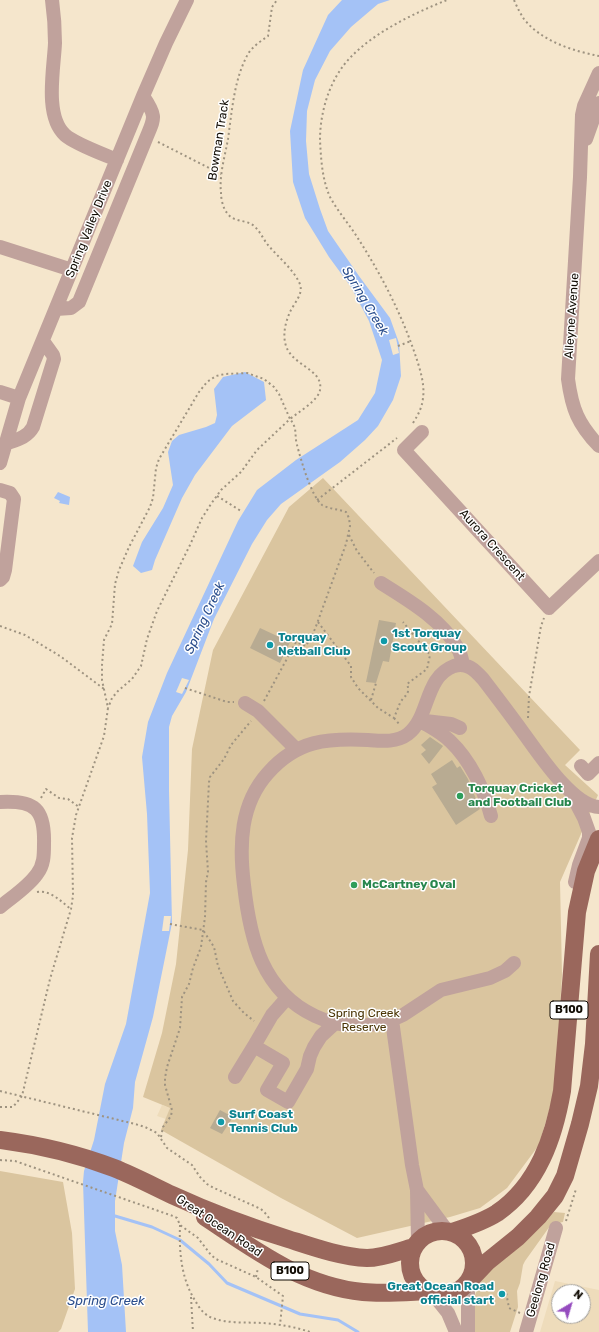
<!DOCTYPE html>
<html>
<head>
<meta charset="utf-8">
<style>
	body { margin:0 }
	#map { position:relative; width:599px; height:1332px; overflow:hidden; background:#f5e6cc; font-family:Rubik,sans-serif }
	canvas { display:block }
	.north { position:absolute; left:551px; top:1284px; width:40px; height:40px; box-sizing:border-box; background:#fff; border:1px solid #a09e9b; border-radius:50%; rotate:38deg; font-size:11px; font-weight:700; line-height:16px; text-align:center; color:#120d05 }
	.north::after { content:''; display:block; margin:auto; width:14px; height:18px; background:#954cbf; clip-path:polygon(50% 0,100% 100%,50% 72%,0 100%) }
</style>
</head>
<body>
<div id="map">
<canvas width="599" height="1332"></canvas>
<div class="north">N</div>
</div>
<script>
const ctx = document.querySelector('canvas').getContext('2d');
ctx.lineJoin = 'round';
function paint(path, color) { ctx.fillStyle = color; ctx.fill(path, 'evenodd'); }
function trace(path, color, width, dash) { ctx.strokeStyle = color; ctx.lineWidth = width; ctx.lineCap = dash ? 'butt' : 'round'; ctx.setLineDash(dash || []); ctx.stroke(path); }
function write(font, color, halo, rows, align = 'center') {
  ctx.font = font + ' Rubik,sans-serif'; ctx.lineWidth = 3; ctx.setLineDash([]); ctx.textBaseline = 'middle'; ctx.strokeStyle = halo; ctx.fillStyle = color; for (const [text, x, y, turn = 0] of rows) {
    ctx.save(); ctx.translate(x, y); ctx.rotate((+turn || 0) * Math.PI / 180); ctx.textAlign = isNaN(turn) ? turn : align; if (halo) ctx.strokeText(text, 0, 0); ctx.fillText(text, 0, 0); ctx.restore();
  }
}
const built = new Path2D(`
	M162,1105L170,1108L166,1119L157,1116Z
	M555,1281L599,1290V1332H540ZM559,1292H583V1316H559Z`);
const green = new Path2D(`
	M323,478L580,750L565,765L598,795L560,882L562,975L555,1090L539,1145L507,1188L480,1208L450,1217L357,1238L281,1198L161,1130L170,1108L143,1097L162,1033L176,964L188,850L192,749L213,650L289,507Z
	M0,1171L63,1182L72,1233L75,1289L61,1329L58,1332H0Z
	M554,1212L565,1213L563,1222L554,1224L550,1226L525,1261L523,1265L520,1283L517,1291L518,1307L510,1332H473V1300L480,1283L486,1274Z`);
const water = new Path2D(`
	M342,0H390L378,4L351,27L330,51L315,80L307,111L306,141L309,174L320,209L328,231L359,276L390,318L399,343L401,376L393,400L378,426L365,440L340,462L281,504L267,520L252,544L214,619L186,692L172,716L169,727V791L172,923L153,1017L135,1082L133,1108L124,1143L115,1201V1231L122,1265L126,1332H88L83,1182L84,1171L94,1140L105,1084L126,1024L150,893L147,814L142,757L148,722L167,673L238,521L257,490L296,460L358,420L375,393L382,360L369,321L351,287L329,257L305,218L293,182L290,131L303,70L328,15Z
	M245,372L264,382L266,400L232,426L195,475L182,498L155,560L152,570L141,573L133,566L142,542L163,508L173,485L168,452L172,441L179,435L206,427L215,423L217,415L214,389L223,377Z
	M58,492L70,497L69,505L59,503L60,501L54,498Z`);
const pier = new Path2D(`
	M396,338L399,353L393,355L389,340Z
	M182,678L189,680L182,694L176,692Z
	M164,916H171L169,931H162Z`);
const stream = new Path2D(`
	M115,1216L152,1227L180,1240L209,1264L227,1283L300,1314L338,1320L358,1332`);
const building = new Path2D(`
	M379,620L396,623L389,662L383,661L376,683L366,682Z
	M260,628L290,642L280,663L250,648Z
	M430,737L443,746L429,764L421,754L426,750L421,745Z
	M452,760L457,768L460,766L468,779L480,809L456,825L432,787L437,784L431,774Z
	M220,1110L233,1117L222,1134L210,1128Z`);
const path = new Path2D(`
	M514,0C517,7 520,13 524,19C541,41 573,51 599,56
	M158,142L221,174
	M398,346L411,341
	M413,423C418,415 422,408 423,398C425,385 420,369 416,357C402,315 382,276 359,240C350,225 338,212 330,197C322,179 321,159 320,140C320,116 327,89 341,69C363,37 412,14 447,0
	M217,496L241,511
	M317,500L397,438
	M349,535L357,551L374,573
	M318,622L351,666V677L358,688L378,708L394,718C396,713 398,708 400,703C404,695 411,695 407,684L427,669L430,655L403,622
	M0,626L25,635L60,656L104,689
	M185,688L227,702H234
	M371,700L376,683
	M264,701L296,642L306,646L315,629L346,544L350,526L349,518L346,512C338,509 329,509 322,505C311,496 301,460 297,445C294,434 298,429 290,419C297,413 319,400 320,390C324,368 289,366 285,342C283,332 286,321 290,312C294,303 305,293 299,282C292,268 278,257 268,245C263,239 260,231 254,226C246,219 234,223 227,213C223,208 221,199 221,193C219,175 225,156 228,139C232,111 234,79 248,54C253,46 261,41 268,36L272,7L277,0
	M394,718L400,725
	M528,718L529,696L541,626L544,618
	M41,798L46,789L59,798L68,799L79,807
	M37,892C51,890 60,901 71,909
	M170,924L203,930L214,947L218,966L233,1001L244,1013L254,1021
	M0,1091L135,1124L145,1127L157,1133L167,1148L192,1165L200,1177L207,1184L214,1188L261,1209L266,1214L269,1218
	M0,1107H13L22,1096L50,979L71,909L73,896L72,838L76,815L104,736L108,708L102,680V665L104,640L112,624L115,584L119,570L129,547L150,507L153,498L156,468L159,459L199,392L207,382L216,376L225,374L247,373L264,379L274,387L279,394L290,419L257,450L241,472L221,490L211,504L202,518L190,545L157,611L147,639L141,666L132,679L118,691L112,698L108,708
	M161,1137L163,1127L171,1116L172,1110L165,1085V1078L167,1067L180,1028L182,997L189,984L193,968L201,947L205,917L206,882L208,872L206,841L209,782L210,777L224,759L231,745L251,721
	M0,1160L15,1161L173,1216L177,1218L180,1225L198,1238L211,1255L216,1259L256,1277L283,1296L280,1325
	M566,1221L576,1189
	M180,1225C179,1252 181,1279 196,1302C199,1308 204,1314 210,1317C226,1324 246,1322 262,1323C279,1324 295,1327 310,1332
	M256,1277L258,1268
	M499,1295L501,1292H506L509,1308L520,1313
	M191,1297L193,1332`);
const minor = new Path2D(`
	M52,0C54,14 55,29 55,43C54,68 44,116 65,135C75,144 103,154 117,160
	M599,73L584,106L582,115L580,177L568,379C572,409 578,424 599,446
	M586,139L599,103
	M0,247L72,270
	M56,309L71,308L79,302L145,141C154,118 158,118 143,96
	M0,392L19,398
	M422,432L404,450L549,608L599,561
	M5,444C16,440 27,438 33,427L54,359L53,355L43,341
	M0,463L19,398L143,96L166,43L187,0
	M0,490L10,493L14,499L5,570L3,577L0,580
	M381,583C408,600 441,619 457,647C460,652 462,659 463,665
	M245,703L258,711L296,749
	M419,720C430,727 441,732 450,741C470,760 484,789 491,816
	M425,721L451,724L460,728
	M581,766L588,774L599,763
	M572,795L584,818L589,832V838L579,865L575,882
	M0,802C35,800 45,809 44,844C44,855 44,865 37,874C28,887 12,897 0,907
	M287,998L272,1015L254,1046L283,1063L267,1090L288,1102L307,1069L310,1056L314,1047L321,1036L334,1024
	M392,1020C366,1028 340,1028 315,1016C262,991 250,939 244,885C239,845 240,804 268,773C297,740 327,738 368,740C381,741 396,743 408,734C430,717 424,677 454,666C467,662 475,670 483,679C496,696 509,713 522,731C537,751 572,806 599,807
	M235,1077L254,1046
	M417,1190L448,1232
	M418,1242L417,1190L412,1165L392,1020L403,1015L441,990L490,978L505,971L514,963
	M432,1293L448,1313L456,1332
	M468,1332V1282
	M526,1332L556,1228`);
const major = new Path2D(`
	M0,1140C39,1145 77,1154 114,1168C134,1176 153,1186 172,1195C209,1212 249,1227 288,1239C313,1247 341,1257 367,1258C383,1258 399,1251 414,1247
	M205,1217C255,1250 302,1286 363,1292C384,1294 406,1292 427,1291
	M410 1263a32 32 0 1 1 64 0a32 32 0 1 1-64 0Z
	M452,1232C467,1227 483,1222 497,1213C538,1185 554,1137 562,1091L577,912L586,871L599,839
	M470,1280L487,1262L518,1237L538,1217L555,1196L565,1176L580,1124L589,1086L594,1044L599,954`);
const markers = [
	[384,641,4,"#0f9aa8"],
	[270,645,4,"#0f9aa8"],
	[460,796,4,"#2e9e5b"],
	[354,885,4,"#2e9e5b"],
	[221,1122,4,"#0f9aa8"],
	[502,1294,4,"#0f9aa8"]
];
const shields = [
	[569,1010,38],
	[290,1271,38]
];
const shieldNames = [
	["B100",569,1010],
	["B100",290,1271]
];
const streetNames = [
	["Bowman Track",219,140,-81],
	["Spring Valley Drive",89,229,-68],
	["Alleyne Avenue",572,316,-86],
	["Aurora Crescent",492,545,48],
	["Great Ocean Road",219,1226,34],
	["Geelong Road",541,1280,-74]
];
const cultureNames = [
	["1st Torquay",392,634],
	["Scout Group",392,648],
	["Torquay",278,638],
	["Netball Club",278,652],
	["Surf Coast",229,1115],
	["Tennis Club",229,1129],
	["Great Ocean Road",494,1287,"right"],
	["official start",494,1301,"right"]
];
const leisureNames = [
	["Torquay Cricket",468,789],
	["and Football Club",468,803],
	["McCartney Oval",362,885]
];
const parkNames = [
	["Spring Creek",364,1014],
	["Reserve",364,1028]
];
const waterNames = [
	["Spring Creek",365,301,59],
	["Spring Creek",205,618,-65],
	["Spring Creek",106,1301]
];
paint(built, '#eedcbb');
paint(green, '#dac59f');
paint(water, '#a4c2f6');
paint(pier, '#f5e6cc');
trace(stream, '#a4c2f6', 3);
paint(building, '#b8ab92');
trace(path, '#9e9380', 2, [2, 3]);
trace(minor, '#c0a29c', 14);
trace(major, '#9a675c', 18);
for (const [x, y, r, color] of markers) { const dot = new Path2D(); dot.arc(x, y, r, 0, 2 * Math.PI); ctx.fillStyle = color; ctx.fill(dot); trace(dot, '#fff', 1.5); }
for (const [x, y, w] of shields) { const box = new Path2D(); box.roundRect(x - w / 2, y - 9, w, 18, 3); ctx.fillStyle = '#fff'; ctx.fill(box); trace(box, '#120d05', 1); }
write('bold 11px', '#120d05', null, shieldNames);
write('12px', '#120d05', '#fff', streetNames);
write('bold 12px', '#0d838f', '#fff', cultureNames, 'left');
write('bold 12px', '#27864d', '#fff', leisureNames, 'left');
write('12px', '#4b3606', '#fff', parkNames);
write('italic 13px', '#2b4e8d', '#fff', waterNames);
</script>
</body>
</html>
